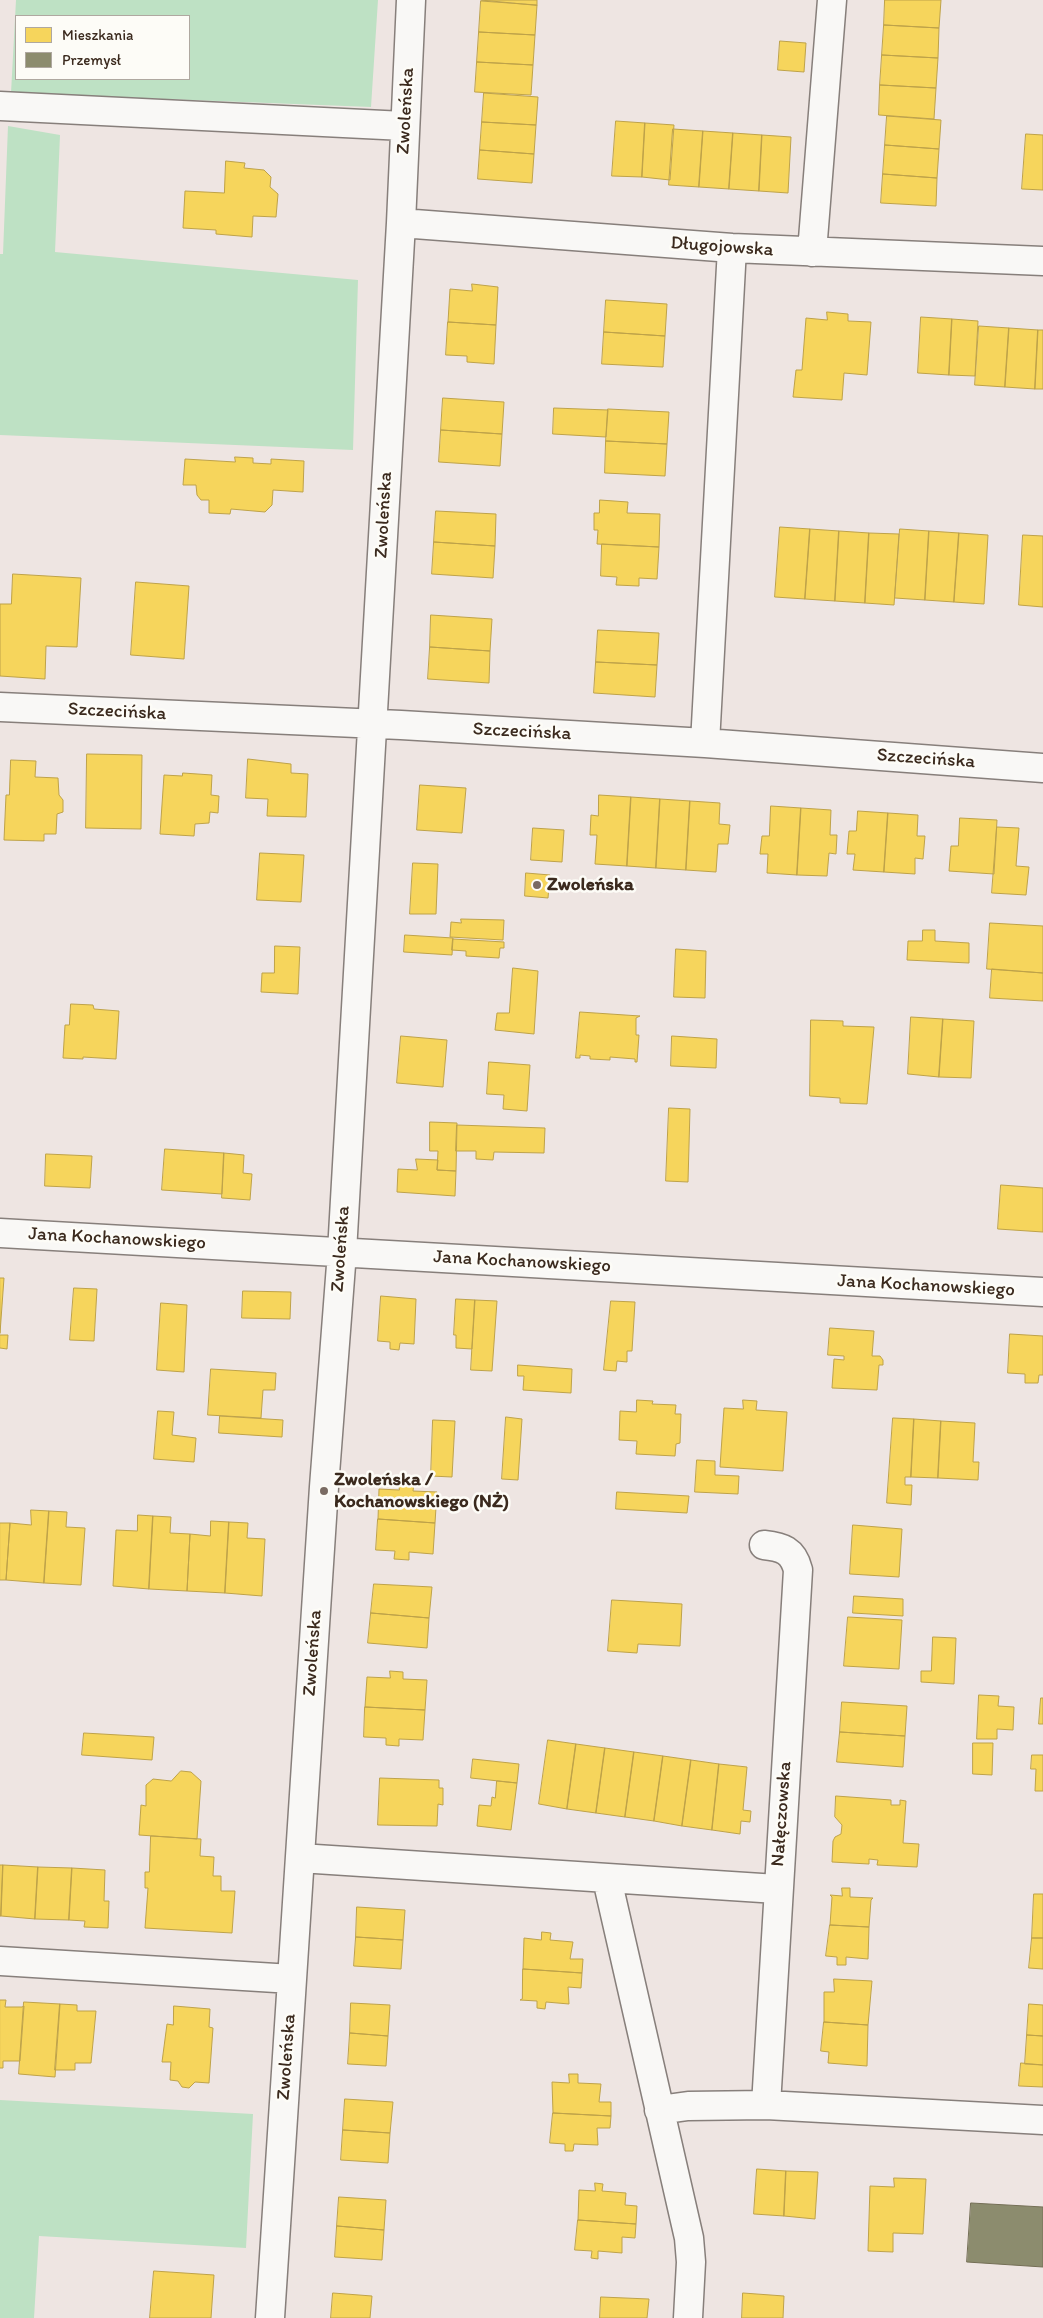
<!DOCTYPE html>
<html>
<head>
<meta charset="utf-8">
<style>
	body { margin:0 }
	#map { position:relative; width:1043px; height:2318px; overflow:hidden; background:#eee5e2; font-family:Itim,sans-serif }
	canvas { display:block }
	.legend { position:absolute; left:15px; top:15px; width:175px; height:65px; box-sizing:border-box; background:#fdfcf7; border:1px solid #afa8a0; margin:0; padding:6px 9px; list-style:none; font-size:15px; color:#3b2a1e }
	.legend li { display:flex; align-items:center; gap:10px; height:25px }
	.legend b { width:25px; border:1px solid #afa8a0 }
</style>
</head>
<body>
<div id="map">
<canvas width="1043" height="2318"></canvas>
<ul class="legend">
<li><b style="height:14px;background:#f6d55c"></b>Mieszkania</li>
<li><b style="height:14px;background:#8c8c6e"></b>Przemysł</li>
</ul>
</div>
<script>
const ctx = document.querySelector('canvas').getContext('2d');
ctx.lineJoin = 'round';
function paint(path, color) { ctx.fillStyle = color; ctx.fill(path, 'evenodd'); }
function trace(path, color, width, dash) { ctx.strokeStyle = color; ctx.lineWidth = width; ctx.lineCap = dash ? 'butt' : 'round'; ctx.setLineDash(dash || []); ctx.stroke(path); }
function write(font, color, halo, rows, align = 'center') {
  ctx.font = font + ' Itim,sans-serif'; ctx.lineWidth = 5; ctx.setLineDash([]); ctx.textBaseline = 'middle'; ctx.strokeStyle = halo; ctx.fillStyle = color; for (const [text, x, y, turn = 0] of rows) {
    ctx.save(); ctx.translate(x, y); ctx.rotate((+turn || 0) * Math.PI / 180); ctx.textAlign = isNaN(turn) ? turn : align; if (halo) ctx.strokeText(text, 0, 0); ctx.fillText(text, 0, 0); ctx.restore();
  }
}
const green = new Path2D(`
	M16,0H378L371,107L11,93ZM16,16H189V79H16Z
	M8,126L60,135L55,252L358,280L353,450L0,435V254H3Z
	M0,2100L253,2114L246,2248L39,2236L34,2318H0Z`);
const homes = new Path2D(`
	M481,0H537V5Z
	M885,0H941L939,28L884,25Z
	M481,1L537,5L535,35L479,32Z
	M884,25L939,28L938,58L882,55Z
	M479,32L535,35L533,65L477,62Z
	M780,41L806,43L804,72L778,70Z
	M882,55L938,58L936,88L880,85Z
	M477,62L533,65L531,95L475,92Z
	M880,85L936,88L934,119L879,115Z
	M484,93L538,97L536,125L482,122Z
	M887,116L941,120L939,149L885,145Z
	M616,121L645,123L642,177L612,176Z
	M482,122L536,125L534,154L480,150Z
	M645,123L674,125L670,180L642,177Z
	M673,129L703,131L699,187L669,185Z
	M703,131L733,133L729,189L699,187Z
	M733,133L762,135L759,191L729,189Z
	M1026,134L1043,135V190L1022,189Z
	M762,135L791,137L788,193L759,191Z
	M885,145L939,149L937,178L883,174Z
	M480,150L534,154L532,183L478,179Z
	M226,161L245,163L244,168L264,170L271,177L270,187L278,194L276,217L253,216L252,237L216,234V230L183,228L185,191L224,193Z
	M883,174L937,178L936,206L881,203Z
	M472,284L498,287L496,325L448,322L450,289L472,291Z
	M606,300L667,304L665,336L604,332Z
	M827,312L848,314V321L871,322L867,375L844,373L842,400L793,397L796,370H802L806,318L827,320Z
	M921,317L952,319L949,375L918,373Z
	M952,319L978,321L975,376L949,375Z
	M448,322L496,325L494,364L467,362V356L446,355Z
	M979,326L1009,328L1005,387L975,385Z
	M1009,328L1038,330L1035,389L1005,387Z
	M1038,330H1043V389H1035Z
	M604,332L665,336L663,367L602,364Z
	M443,398L504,402L502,434L441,430Z
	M554,408L608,410L606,437L553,434Z
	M608,409L669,412L667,444L606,441Z
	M441,430L502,434L500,466L439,462Z
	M606,441L667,444L665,476L605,473Z
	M235,457L253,458V463L271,464V459L304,461L303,492L273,490L272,505L265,512L231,509L230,514L209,513V500H201L197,495L196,485H183L185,459L235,462Z
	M600,500L628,502L627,513L660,514L659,547L597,544L598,530H594V513H599Z
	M436,511L496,514L495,546L434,542Z
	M780,527L810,529L805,599L775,597Z
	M810,529L839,531L835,601L805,599Z
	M900,529L929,531L925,600L895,598Z
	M839,531L869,533L865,603L835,601Z
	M929,531L959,533L954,602L925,600Z
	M869,533L899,534L894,605L865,603Z
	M959,533L988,535L984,604L954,602Z
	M1023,535L1043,536V607L1019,605Z
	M434,542L495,546L493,578L432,574Z
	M602,544L659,547L657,579L639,578V586L616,585L617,577L601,576Z
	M13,574L81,578L77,647L46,646L45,679L0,676V604H11Z
	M136,582L189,586L184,659L131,655Z
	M431,615L492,619L490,651L430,647Z
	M598,630L659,633L657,665L596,662Z
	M430,647L490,651L489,683L428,679Z
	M596,662L657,665L655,697L594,693Z
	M87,754L142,755L141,829L86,828Z
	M248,759L291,764V773L308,774L306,817L267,816L268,799L246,798Z
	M11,760L36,761L35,777L58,778L59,795L63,800V812L57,814L56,834H44V841L4,840L6,795H9Z
	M183,773L212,775L211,795L219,796L218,813L210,812L209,823L195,824L194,836L160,834L164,775L182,776Z
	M420,785L466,788L462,833L417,830Z
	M599,795L631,797L627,866L595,864L597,835H590L591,815L598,816Z
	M631,797L660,799L656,868L627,866Z
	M660,799L690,801L686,870L656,868Z
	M690,801L720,803L719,824L730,825L728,844H718L716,872L686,870Z
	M771,806L801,808L797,875L767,873L768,854H760L762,836H769Z
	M801,808L831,810L830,835H837L836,854L829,853L827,876L797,875Z
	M858,811L888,813L884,872L853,870L855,854H847L849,831H856Z
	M888,813L918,815L917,836H925L923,859L915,858V874L884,872Z
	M960,818L997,820L994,874L949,871L951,846H958Z
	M997,827L1019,828L1016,866L1029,867L1026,895L992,893Z
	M533,828L564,830L562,862L531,860Z
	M260,853L304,855L301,902L257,900Z
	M413,863L438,864L436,914H410Z
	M526,873L550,875L548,898L525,896Z
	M461,919L504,920L503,940L450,937L451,922L461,923Z
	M990,923L1043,926V973L987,969Z
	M923,930H935V941L969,943V963L907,960L908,941H922Z
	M405,935L453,938L452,955L404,952Z
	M453,939L504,942V948H500L499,958L466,956V951L452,950Z
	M275,946L300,947L298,994L261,992L262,973H274Z
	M676,949L706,951L705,998L674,997Z
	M513,968L538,971L534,1034L495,1030L497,1013H509Z
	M992,969L1043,973V1001L990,998Z
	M71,1004L93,1005L94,1009L119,1011L116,1059L83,1057V1059L63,1058L65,1025H69Z
	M580,1012L640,1016L636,1018V1035H639L637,1062H635V1059L610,1057V1060L590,1059V1056L580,1055V1058H576Z
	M911,1017L943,1019L939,1077L908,1074Z
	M943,1019L974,1021L971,1078L939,1077Z
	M811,1020L843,1021V1026L874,1027L867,1104L840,1103V1098L810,1096Z
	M401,1036L447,1040L443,1087L397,1083Z
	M672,1036L717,1039L716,1068L671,1066Z
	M489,1062L530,1065L527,1111L503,1109L504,1095L487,1094Z
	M669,1108L690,1109L688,1182L666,1181Z
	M430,1122L457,1123L456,1171L437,1170L438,1151H430Z
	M457,1125L545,1128L544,1153L494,1152L493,1160L476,1159V1151H456Z
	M165,1149L224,1153L222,1194L162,1190Z
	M224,1153L244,1155L243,1173L252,1174L250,1200L222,1198Z
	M46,1154L92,1156L90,1188L45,1186Z
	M416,1159L438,1160L437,1170L456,1171L455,1196L397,1192L398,1169L417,1170Z
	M1001,1185L1043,1188V1232L998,1229Z
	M0,1278H4L0,1333Z
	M74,1288L97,1289L94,1341L70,1340Z
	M243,1291L291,1292L290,1319L242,1318Z
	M381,1296L416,1299L414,1344L400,1343L399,1350L390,1349V1342L378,1341Z
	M456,1299L475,1300L472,1349L456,1348V1335H454Z
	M475,1300L497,1301L492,1371L471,1370Z
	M611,1301L635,1302L632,1351H627V1362L617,1361L616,1371L604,1370Z
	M161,1303L187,1305L184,1372L157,1370Z
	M830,1328L874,1331L872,1356H880L883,1360V1365H879L877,1390L832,1388L834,1359L844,1360V1356L828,1355Z
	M1010,1334L1043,1336V1375H1039L1038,1383H1025V1374L1008,1373Z
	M0,1335H8L7,1349L0,1348Z
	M518,1365L572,1369L571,1393L523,1390L524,1376H518Z
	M211,1369L276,1373L275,1390H263L261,1418L208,1415Z
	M637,1400L653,1401L652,1404L676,1405L675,1414H681L680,1443L676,1444L675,1456L636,1454L637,1441L619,1440L620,1411L636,1412Z
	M743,1400L757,1401L756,1410L787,1412L783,1471L720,1467L724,1408L743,1409Z
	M158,1411L174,1412L172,1435L196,1438L194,1462L154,1459Z
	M220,1416L283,1420L282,1437L219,1433Z
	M506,1417L522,1419L518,1480L502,1479Z
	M893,1418L914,1419L911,1477H905V1485H912L911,1505L887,1503Z
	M914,1419L941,1421L938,1478L911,1477Z
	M433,1420L455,1421L452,1477L431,1476Z
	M941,1421L975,1423L973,1462H979L978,1480L938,1478Z
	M697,1460L715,1461V1475L739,1476L738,1494L695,1492Z
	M399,1482L414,1483L413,1491L437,1492L435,1523L378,1519L379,1489L399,1490Z
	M617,1492L689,1496L687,1513L616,1509Z
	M31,1510L49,1511L44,1583L6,1580L10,1523L31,1525Z
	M49,1511L67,1512L66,1527L85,1528L81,1585L44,1583Z
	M138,1515L153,1516L149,1589L113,1586L116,1530L137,1531Z
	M153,1516L171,1517L170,1533L190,1534L187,1591L149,1589Z
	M378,1519L435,1523L433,1554L409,1552V1560L394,1559L395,1551L376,1550Z
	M211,1521L229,1522L225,1593L187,1591L190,1534L210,1536Z
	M229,1522L248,1523L247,1538L265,1539L262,1596L225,1593Z
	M0,1523H10L6,1580H0Z
	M853,1525L902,1529L899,1577L850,1574Z
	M374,1584L432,1587L429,1618L371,1613Z
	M854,1596L903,1599V1616L853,1613Z
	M612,1600L682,1604L680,1646L638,1644L637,1653L608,1651Z
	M371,1613L429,1618L427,1648L368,1643Z
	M848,1617L902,1620L899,1669L844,1666Z
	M933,1637L956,1638L954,1684L921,1682V1671H931Z
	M390,1671L403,1672V1679L427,1680L425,1710L365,1707L367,1677L390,1678Z
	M979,1695L999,1696L998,1706L1014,1707L1013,1730L997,1729V1739H977Z
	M1041,1698H1043V1724H1039Z
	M842,1702L907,1706L905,1736L840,1732Z
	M365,1707L425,1710L423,1740L399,1739V1746L386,1745V1738L364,1737Z
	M840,1732L905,1736L903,1767L837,1762Z
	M84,1733L154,1737L152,1760L82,1755Z
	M548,1740L576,1744L567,1809L539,1804Z
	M973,1743H993L992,1775L973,1774Z
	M576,1744L605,1748L596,1813L567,1809Z
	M605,1748L634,1752L625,1817L596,1813Z
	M634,1752L663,1756L654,1821L625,1817Z
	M1032,1755H1043V1791H1035L1036,1769H1031Z
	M663,1756L691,1760L682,1826L654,1821Z
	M473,1759L519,1764L517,1783L471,1778Z
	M691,1760L719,1764L712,1830L682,1826Z
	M719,1764L747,1767L743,1810L751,1811L750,1822L741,1821L740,1834L712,1830Z
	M181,1771L191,1772L201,1781L197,1839L139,1835L141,1805L146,1806V1785L153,1779L171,1781Z
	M380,1778L439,1780V1788H443V1805L438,1804L437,1826L378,1825Z
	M497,1781L517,1783L511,1830L477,1826L479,1805L491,1806L492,1797L495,1798Z
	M836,1796L891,1800V1805H900V1800L906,1801L903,1843L919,1844L917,1867L877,1865L878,1860L869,1859V1864L832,1862L833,1841L835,1837L841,1834L842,1825L835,1817Z
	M151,1836L201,1839L200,1856L214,1857L213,1876H221V1891H235L232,1933L145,1928L148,1888H145V1872H149Z
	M0,1865H3L1,1916H0Z
	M3,1865L38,1867L35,1919L1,1916Z
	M38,1867L72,1868L69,1920L35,1919Z
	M72,1868L105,1870L104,1901H109L108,1928L84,1927L85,1921L69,1920Z
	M842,1888H850V1897L873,1898L871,1900L869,1927L830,1925L832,1897L830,1895L842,1896Z
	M1034,1894H1043V1938H1032Z
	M357,1907L405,1910L403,1940L356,1937Z
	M830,1925L869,1927L868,1959L846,1957V1965H837V1957L826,1956Z
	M542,1932L551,1933L550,1940L573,1942L570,1959H583L582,1973L523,1969L524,1938L541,1940Z
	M356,1937L403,1940L401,1969L354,1966Z
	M1032,1938H1043V1969L1029,1968Z
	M523,1969L582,1973L581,1988L568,1987L569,2004L546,2002L545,2009L537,2008V2001L520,2000L522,1999Z
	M834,1979L872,1981L868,2025L824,2022V1992H834Z
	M0,2000H6L5,2007H22L24,2006L20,2061H3V2068H0Z
	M24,2002L60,2004L55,2077L19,2074Z
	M351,2003L390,2005L388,2036L350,2033Z
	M60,2004L77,2005V2011H96L91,2063H75V2070H55Z
	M1029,2004L1043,2005V2036L1027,2035Z
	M174,2006L210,2009L209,2027L213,2028L209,2083L195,2082L189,2088L182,2087L178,2081L170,2080L171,2062H162L167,2024L173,2025Z
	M824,2022L868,2025L867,2066L828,2063L829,2052L821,2051Z
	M350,2033L388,2036L386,2066L348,2064Z
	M1027,2035L1043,2036V2065L1025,2064Z
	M1021,2063L1043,2065V2087L1019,2086Z
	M569,2074H578V2083L601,2084L599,2102H611V2116L553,2113L552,2082L569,2083Z
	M345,2099L393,2102L390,2133L343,2130Z
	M553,2113L611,2116L610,2128H597L598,2145L574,2144L573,2151H565V2144L550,2143Z
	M343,2130L390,2133L388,2163L341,2160Z
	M757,2169L786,2171L784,2216L754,2214Z
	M786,2171L818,2172L815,2219L784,2216Z
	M894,2178L926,2179L923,2234L893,2233V2252L868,2251L870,2186L894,2187Z
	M595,2183L603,2184L602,2191L626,2193L625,2205L637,2206L636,2224L578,2220L579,2190L595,2191Z
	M339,2197L386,2200L384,2230L337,2226Z
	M578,2220L636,2224L635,2238L622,2237V2253L598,2251V2259L591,2258L592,2251L575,2250Z
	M337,2226L384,2230L382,2260L335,2257Z
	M154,2271L214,2275L211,2318H150Z
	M333,2293L372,2296L370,2318H331Z
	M743,2293L784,2296L783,2318H742Z
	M601,2297L649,2299L647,2318H600Z`);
const industry = new Path2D(`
	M971,2203L1043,2207V2267L967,2262Z`);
const minor = new Path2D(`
	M0,106L404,126
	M401,223L732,248L1043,261
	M812,252L832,0
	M0,707L401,725L705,743L1043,768
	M705,743L732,248
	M0,1233L1043,1292
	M764,1545C782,1547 793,1550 798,1570L766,2105
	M300,1858L777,1889
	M607,1879L689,2238L691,2262L688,2318
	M0,1961L292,1979
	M659,2110L688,2106L766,2105L1043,2120
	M270,2318L324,1487L342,1252L401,223L411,0`);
const markers = [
	[537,885,5,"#7a6b63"],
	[324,1491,5,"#7a6b63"]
];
const streetNames = [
	["Zwoleńska",406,111,-87],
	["Długojowska",722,247,4],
	["Zwoleńska",384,515,-87],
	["Szczecińska",117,712,3],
	["Szczecińska",522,732,3],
	["Szczecińska",926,759,4],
	["Jana Kochanowskiego",117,1239,3],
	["Zwoleńska",341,1249,-86],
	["Jana Kochanowskiego",522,1262,3],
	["Jana Kochanowskiego",926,1286,3],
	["Zwoleńska",313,1653,-86],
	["Nałęczowska",782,1814,-86],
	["Zwoleńska",287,2057,-86]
];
const poiNames = [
	["Zwoleńska",547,885],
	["Zwoleńska /",334,1480],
	["Kochanowskiego (NŻ)",334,1502]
];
paint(green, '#bee1c4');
paint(homes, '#f6d55c');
trace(homes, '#bea249', 1);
paint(industry, '#8c8c6e');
trace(industry, '#746f56', 1);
trace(minor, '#877f7b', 31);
trace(minor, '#f9f8f6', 28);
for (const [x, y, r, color] of markers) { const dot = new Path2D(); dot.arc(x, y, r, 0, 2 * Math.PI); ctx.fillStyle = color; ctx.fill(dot); trace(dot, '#fdfcf7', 2); }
write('19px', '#3b2a1e', '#fdfcf7', streetNames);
write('bold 19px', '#3b2a1e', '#fdfcf7', poiNames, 'left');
</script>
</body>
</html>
